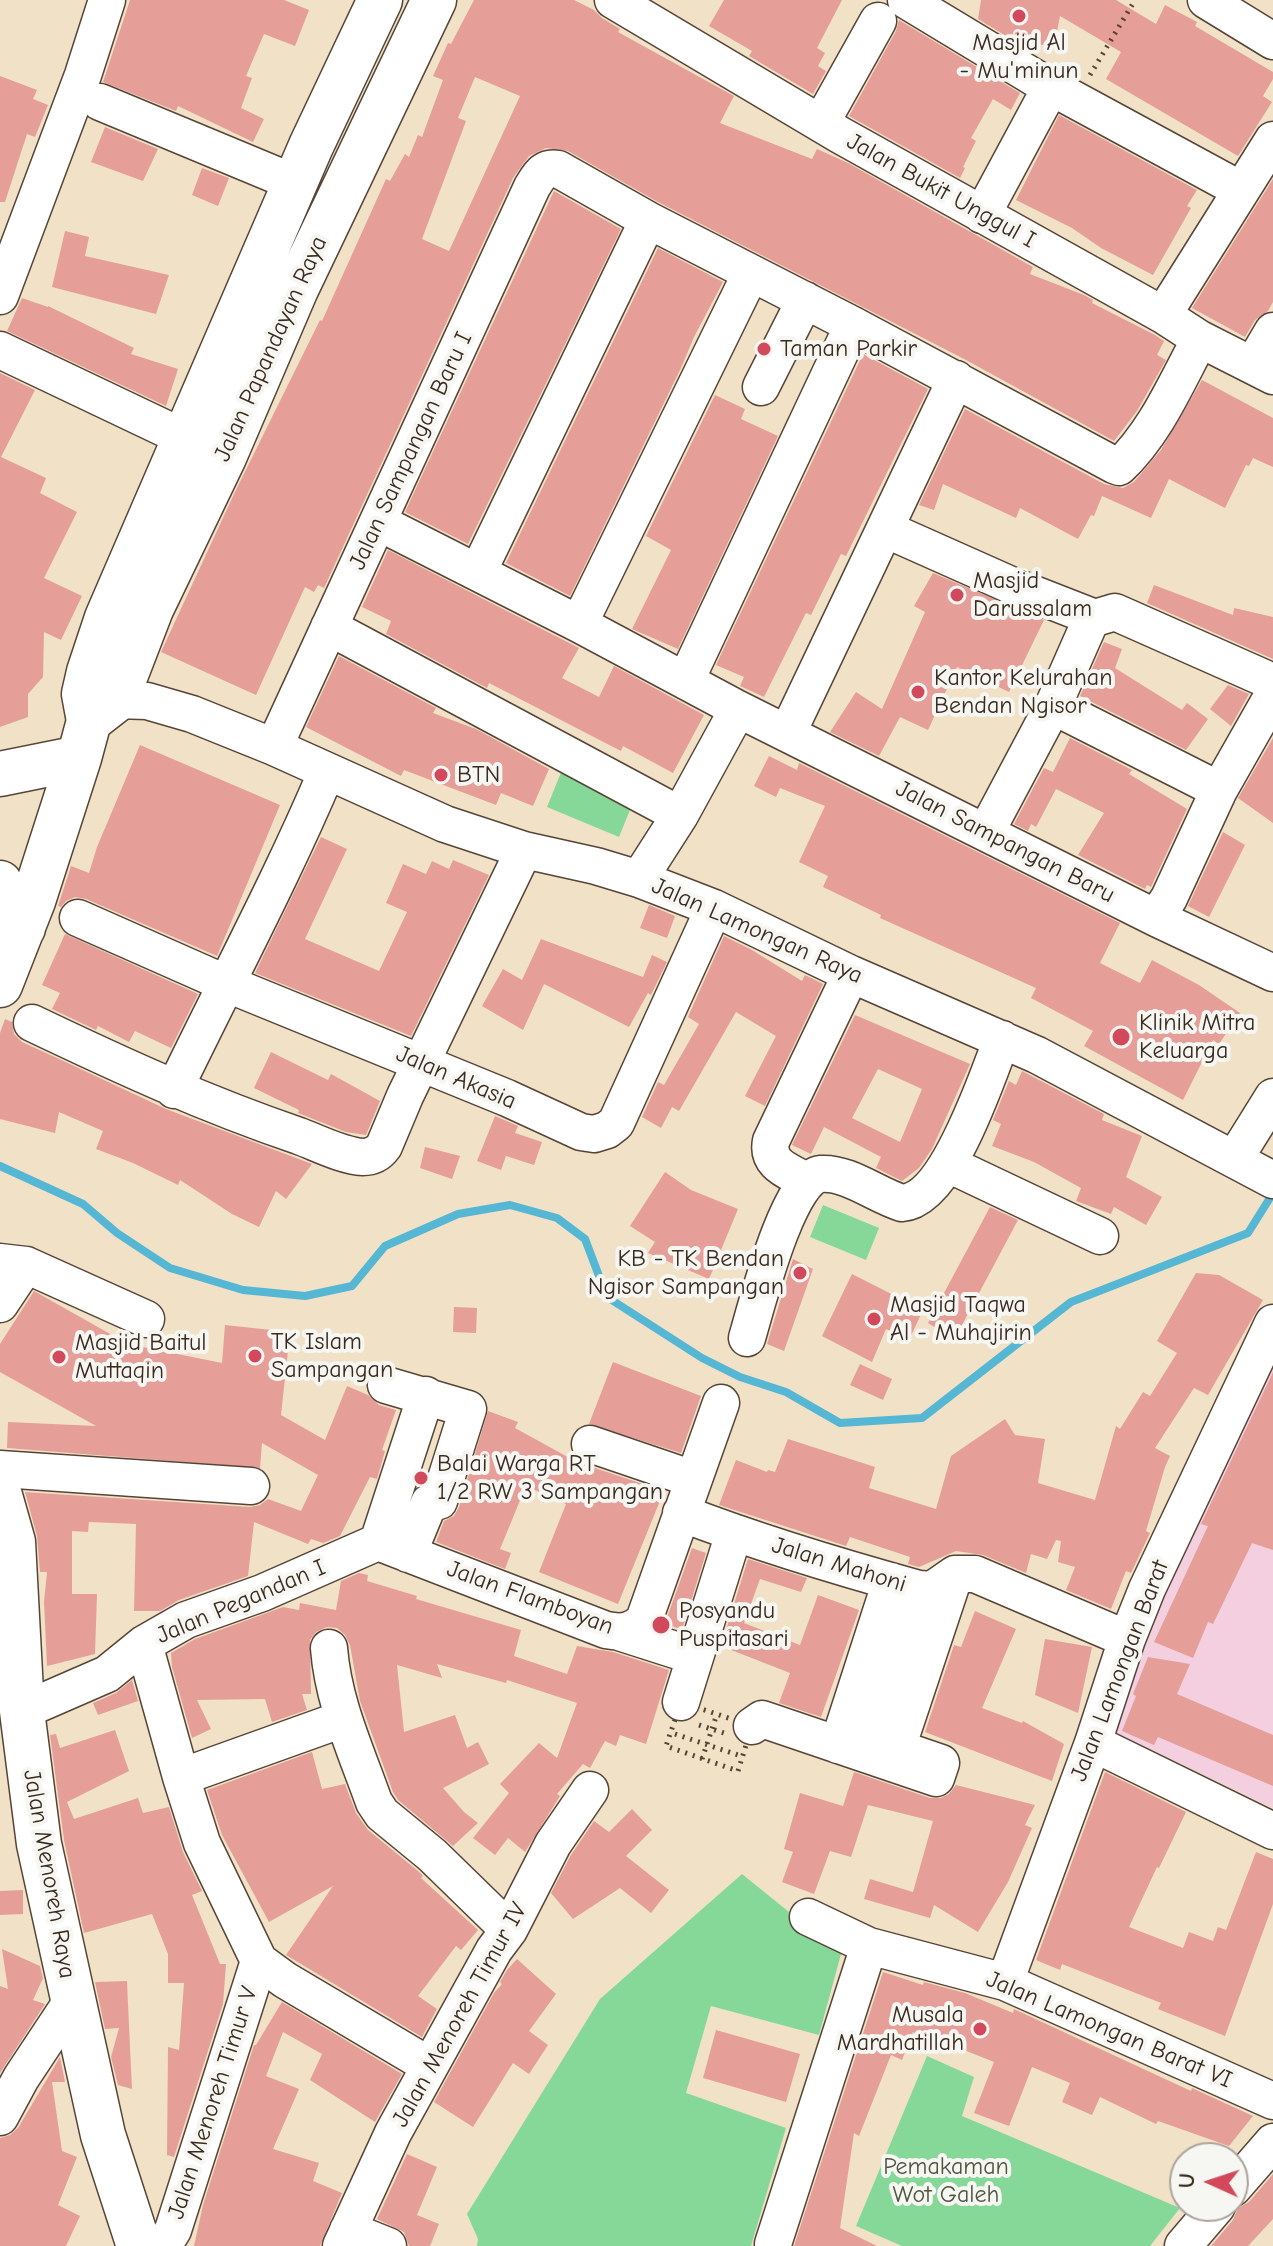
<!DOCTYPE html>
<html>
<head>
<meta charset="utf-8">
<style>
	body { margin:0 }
	#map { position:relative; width:1273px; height:2246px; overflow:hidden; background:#f1e1c6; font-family:"Comic Neue",sans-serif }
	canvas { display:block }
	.north { position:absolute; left:1169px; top:2142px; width:80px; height:80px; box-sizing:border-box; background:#f6f6f2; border:2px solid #aba49d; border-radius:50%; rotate:273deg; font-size:22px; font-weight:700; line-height:32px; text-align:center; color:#3b2a1e }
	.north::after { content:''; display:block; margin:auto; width:28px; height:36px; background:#d1495b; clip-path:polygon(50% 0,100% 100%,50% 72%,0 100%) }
</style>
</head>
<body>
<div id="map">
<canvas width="1273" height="2246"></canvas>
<div class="north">U</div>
</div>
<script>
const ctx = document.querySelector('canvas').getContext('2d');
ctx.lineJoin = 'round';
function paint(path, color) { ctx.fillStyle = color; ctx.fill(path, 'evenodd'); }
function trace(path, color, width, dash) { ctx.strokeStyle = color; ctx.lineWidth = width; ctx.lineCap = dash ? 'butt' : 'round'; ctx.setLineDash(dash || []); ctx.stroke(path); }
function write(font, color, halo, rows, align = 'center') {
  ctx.font = font + ' "Comic Neue",sans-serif'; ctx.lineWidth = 8; ctx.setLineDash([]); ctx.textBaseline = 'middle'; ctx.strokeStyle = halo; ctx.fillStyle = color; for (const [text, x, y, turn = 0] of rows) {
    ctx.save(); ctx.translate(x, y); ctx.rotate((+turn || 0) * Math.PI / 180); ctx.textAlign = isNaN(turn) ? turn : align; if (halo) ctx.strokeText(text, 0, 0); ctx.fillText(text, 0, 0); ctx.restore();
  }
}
const built = new Path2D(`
	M1273,1332V1808L1105,1728Z`);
const green = new Path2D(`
	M562,770L634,800L619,837L547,807Z
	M823,1205L879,1228L866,1260L810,1237Z
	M742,1874L841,1954L819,2035L711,2006L686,2093L786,2128L751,2246H477L478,2239L467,2214L600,1999Z
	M927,2056L974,2077L962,2116L1180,2208L1150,2246H902L856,2226Z`);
const stream = new Path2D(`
	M0,1166L83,1204L117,1233L170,1268L243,1290L305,1296L352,1286L385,1246L458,1214L510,1205L557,1218L585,1239L607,1297L702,1358L740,1377L786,1392L840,1423L922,1418L1071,1302L1248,1233L1273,1193`);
const building = new Path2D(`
	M130,0H284L309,10L295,46L264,34L246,76L252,78L241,108L264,119L253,142L178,106L176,111L103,82Z
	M474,0H574L594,10L602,18L620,29L618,32L734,96L720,123L812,159L817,149L848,163L1033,267L1030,274L1084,295L1093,300L1092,303L1155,335L1164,341L1157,355L1166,360L1137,411L1114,441L966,360L658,202L568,151L546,148L529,156L513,178L324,588L318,585L314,592L305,587L256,695L161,652L234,494L320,320L322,321L386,179L390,181L405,154L409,157L418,135L422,137L443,80L433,76L448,43L451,44ZM475,77L520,96L449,251L422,239L466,121L458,118Z
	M724,0H842L817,48L825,53L818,66L826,71L813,94L749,56L752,51L709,26Z
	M981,0H1116L1156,24L1165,5L1197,22L1195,26L1273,72V79L1263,96L1272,102L1238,156L1106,79L1121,52L1060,16L1054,47L1011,39L978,19Z
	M899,20L1020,93L1011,110L993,99L971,138L976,141L963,167L965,168L960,178L849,116L896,31Z
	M0,76L37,90L33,99L48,105L35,137L27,134L5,202H0Z
	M1059,115L1197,190L1187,206L1191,208L1153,275L1101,248L1072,228L1016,200Z
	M105,127L158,149L143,181L91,162Z
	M202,168L229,178L218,206L192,195Z
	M1273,179V302L1268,311L1255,320L1245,337L1192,308Z
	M554,191L621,229L468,544L405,512Z
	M65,231L89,237L85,256L169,275L156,314L52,287Z
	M658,248L723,282L694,337L681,368L570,596L506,563Z
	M22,298L48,307V306L134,348L131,354L178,369L166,406L7,331Z
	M863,354L928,389L846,556L841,554L811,615L806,613L764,697L740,686L744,677L716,665Z
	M0,373L35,390L1,457L46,478L40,493L77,512L44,578L82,596L61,640L44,632L43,677L28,694V717L0,727Z
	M1202,380L1273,418V467L1253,458L1249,466L1246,465L1225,508L1169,479L1151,518L1102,496L1094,516L1091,515L1078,539L1020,508L1016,518L943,484L934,510L919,505L965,409L1104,484L1123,488L1134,482L1161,450Z
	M715,395L745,409L741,419L778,436L678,649L632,629L671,550L646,536Z
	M388,550L579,648L562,678L599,697L614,666L704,715L673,773L623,746L621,751L489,683L487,688L386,634L391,621L362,607Z
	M933,573L1044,620L1009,692L957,667L928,730L900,717L879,756L830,732L856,692L882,709L925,612L914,606Z
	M1154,585L1233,615L1234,608L1273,617V659L1147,603Z
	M1104,642L1122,649L1115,668L1182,710L1187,703L1208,719L1186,750L1080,696Z
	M339,656L436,708L433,713L476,729L549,769L533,806L501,793L496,805L404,770L401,776L306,727Z
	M1228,685L1249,694L1231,726L1210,709Z
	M1070,738L1132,770L1129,774L1187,809L1151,887L1147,885L1145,889L1078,855L1104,813L1056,789L1036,827L1031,824L1028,831L1014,824L1044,768L1053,772Z
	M1273,738V823L1238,798Z
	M140,745L280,805L217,956L86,899L75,897L66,901L61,907L58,906L71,866L89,873L97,847Z
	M769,756L797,770L799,763L1120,923L1100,963L1140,983L1152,960L1199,985L1240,1013L1219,1044L1213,1040L1183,1100L1084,1046L1093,1031L1031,998L1036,988L880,918L881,915L823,887L828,876L799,862L825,806L780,788L776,797L754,786Z
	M1223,832L1245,845L1209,917L1188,906Z
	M321,837L347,849L305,939L379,971L407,912L386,903L403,864L426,874L432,861L449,869L453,860L489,875L411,1036L255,973Z
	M649,905L675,916L667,938L640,928Z
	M65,934L198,994L171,1048L135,1031L129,1042L98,1026L96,1030L52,1009L60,993L42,985Z
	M724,936L752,950L802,981L805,975L823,984L765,1106L745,1096L776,1036L736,1012L679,1111L672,1107L661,1128L642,1117L658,1082L664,1085L699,1024L688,1017Z
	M541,939L643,977L652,955L667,962L651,995L648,993L629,1027L544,984L523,1030L482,1006L503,969L522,980Z
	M855,1015L970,1064L932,1149L919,1168L902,1181L876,1168L881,1157L824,1127L811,1154L792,1145ZM878,1069L922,1089L900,1142L852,1118Z
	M5,1019L12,1022L14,1034L22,1042L57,1058L166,1109L312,1164L286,1199L276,1191L259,1227L232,1214L180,1180L178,1185L133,1163L96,1149L103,1131L59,1112L55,1133L0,1119V1033Z
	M271,1052L328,1080L331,1074L380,1101L366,1135L346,1132L298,1113L299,1110L254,1088Z
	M1022,1071L1104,1114L1102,1120L1142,1136L1126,1177L1162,1197L1146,1225L1114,1207L1111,1214L1076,1201L1081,1188L1034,1162L992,1146L1001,1124L993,1120L1009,1081L1016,1085Z
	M495,1116L518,1126L515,1133L542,1142L534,1165L506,1156L501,1170L477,1161Z
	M425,1147L460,1156L452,1179L420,1168Z
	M665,1172L691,1190L738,1209L709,1279L648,1253L655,1242L630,1226Z
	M990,1207L1018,1220L954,1340L928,1323Z
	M793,1259L813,1269L784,1351L767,1344Z
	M1196,1273L1219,1275L1263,1300L1208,1395L1194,1388L1155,1448L1170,1456L1165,1467L1146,1531L1150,1533L1131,1573L1126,1571L1111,1609L1066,1590L1075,1567L1058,1562L1061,1541L1056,1540L1047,1559L1031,1554L1026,1573L983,1555L956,1551L919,1567L908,1564L910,1557L850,1537L846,1546L719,1505L736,1460L767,1472L768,1470L775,1472L788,1439L875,1467L869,1488L936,1509L951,1456L1005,1419L1015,1435L1045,1439L1038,1483L1095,1500L1116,1426L1120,1429L1143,1392L1150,1396L1177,1353L1157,1341Z
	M852,1274L923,1310L909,1340L886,1329L872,1362L822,1336Z
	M34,1291L128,1344L222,1363L225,1325L290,1332L281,1415L325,1440L347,1386L368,1395L379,1405L396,1410L382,1450L385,1451L377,1479L370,1477L340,1536L323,1543L311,1539L308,1544L254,1522L248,1576L179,1600L160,1611H134L136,1524L89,1522L88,1532L72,1531V1594H97L95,1654L47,1666L44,1602L47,1572H40L37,1536L25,1492L250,1507L260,1505L268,1499L301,1511L318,1475L262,1443L260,1468L7,1448L8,1422L96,1426L0,1372V1344Z
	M454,1307L477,1308L476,1333L453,1332Z
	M613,1362L701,1396L681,1453L589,1424Z
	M860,1364L892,1379L883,1400L850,1385Z
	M1273,1372V1550L1252,1543L1213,1624L1208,1622L1193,1658L1154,1642L1208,1526L1201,1524Z
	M488,1411L518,1422L515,1428L575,1461L576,1459L583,1464L664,1491L618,1604L539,1572L566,1504L526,1486L500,1549L511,1553L505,1569L436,1542L444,1521L454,1516L459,1507Z
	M692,1548L706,1553L682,1630L665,1623Z
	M748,1559L807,1578L801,1592L760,1579L744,1623L800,1645L818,1595L859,1610L821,1717L779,1703L790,1673L721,1646Z
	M359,1573L368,1575L367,1581L417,1596L416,1599L521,1630L514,1656L567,1674L577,1646L613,1652L669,1670L646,1744L620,1735L616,1746L605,1741L590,1768L583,1764L557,1794L560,1796L525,1852L508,1838L495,1855L473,1838L509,1793L500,1784L539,1743L557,1758L577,1703L507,1680L506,1683L437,1664L442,1678L397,1665L404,1732L455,1715L467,1748L478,1742L489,1764L443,1788L464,1812L478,1823L453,1846L398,1800L393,1792L360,1701L350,1645L345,1635L337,1628L327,1627L316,1632L310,1640L311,1694H302L307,1710L272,1722L265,1699L197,1700L211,1729L192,1738L172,1667L171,1653L195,1639L283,1607L299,1610L300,1603L336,1610L341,1581Z
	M975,1611L1016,1629L982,1708L1022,1723L1023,1721L1064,1744L1052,1781L925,1732L954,1645L961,1647Z
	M1045,1639L1092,1647L1078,1713L1035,1695Z
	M1148,1657L1190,1664L1177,1694L1273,1735V1786L1158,1737L1154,1745L1122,1731L1136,1696L1133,1694Z
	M132,1680L138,1701L98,1715L93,1703L116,1693Z
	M115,1730L129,1771L67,1802L74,1819L138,1798L143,1813L169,1807L183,1852L202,1891L192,1895L220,1964H226L223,2004L174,2157L167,2155L168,2047L179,2050L184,1983H168V1954L152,1914L84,1933L64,1840L50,1735L56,1734L60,1748Z
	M312,1752L322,1789L345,1784L356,1813L368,1830L418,1871L423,1876L421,1878L478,1930L461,1950L456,1946L418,1996L437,2009L422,2037L286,1955L333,1886L269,1922L222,1835L207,1790Z
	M854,1772L930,1798H941L949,1794L956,1785L1035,1805L1025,1825L1032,1828L1008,1882L978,1932L934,1905L930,1918L864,1899L870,1879L913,1892L933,1821L868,1805L851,1857L830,1851L814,1894L782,1882L793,1852L784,1849L800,1793L843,1806Z
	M1105,1772L1186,1812L1159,1868L1157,1867L1129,1927L1183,1948L1189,1932L1213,1941L1218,1927L1226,1930L1256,1852L1273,1859V1904L1225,2036L1158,2009L1161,2003L1062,1964L1060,1970L1036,1960Z
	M632,1809L652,1830L626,1856L669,1890L651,1913L620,1888L573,1919L551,1893L571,1855L594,1821L609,1832Z
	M23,1890V1914L0,1915V1891Z
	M2,1949L40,1966L43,1978L33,2000L45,2004L0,2073V1986L8,1989Z
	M517,1959L556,1994L529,2031L548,2045L529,2074L513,2063L473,2127L434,2102L494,1993L502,1984L500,1982L507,1970Z
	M883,1972L923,1985L924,1982L965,1993L1013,2013L1014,2009L1191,2091L1192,2088L1253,2116L1229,2146L1158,2121L1156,2124L1100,2097L1092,2115L1062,2102L1070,2083L1032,2067L1009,2126L974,2113L994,2062L949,2044L946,2050L913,2032L902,2060L891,2055L859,2136L854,2133L840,2228L877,2246H794Z
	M127,1981L128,2004L132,2089L118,2085L111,2057L119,2028L105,2029L95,1982Z
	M282,2002L402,2074L375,2122L310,2080L322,2054L283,2032L266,2076L299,2089L273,2149L319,2163L313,2181L342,2193L320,2246H194L203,2205L254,2045H256Z
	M716,2030L800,2054L786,2102L703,2078Z
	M60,2057L65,2082H52L62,2151L77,2157L58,2205L80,2216L66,2246H0V2138L10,2135L18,2128Z
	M407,2154L437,2167L417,2215L439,2224L430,2246H409L404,2232L377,2219Z
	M1273,2174V2219L1248,2246H1211L1233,2220L1238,2208L1249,2202Z`);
const path = new Path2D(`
	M1090,75L1135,0
	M681,1702L752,1726L738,1771L666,1746Z
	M699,1725L724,1733
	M675,1734L738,1755
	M702,1759L717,1714`);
const minor = new Path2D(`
	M613,0L840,135L1163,315L1200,339L1273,376
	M906,0L1040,81L1241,190
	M1206,0L1273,41
	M100,102L295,183
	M821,123L878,21
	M982,215L1046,96
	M0,296L83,75L107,0
	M1163,315L1273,140
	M0,350L208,449
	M1253,365L1273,331
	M761,387L805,300
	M378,522L579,624L738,709L1156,918L1273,973
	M885,529L1013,586L1095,618
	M478,572L648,220
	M579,624L751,273
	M329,627L680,815
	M686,680L853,325
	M116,700L147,701L192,714L274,747L445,824L524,850L596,866L639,879L714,908L851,974L1037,1055L1273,1180
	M1053,706L1219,790
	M788,732L956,379
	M274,747L532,187C539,176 543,166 558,169L648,220L853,325L1114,465L1119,467C1156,432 1176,383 1200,339
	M986,832L1053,706L1090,622L1095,618L1115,612L1264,678L1272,686L1273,695L1219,790L1169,898L1156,918
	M639,879L680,815L738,709
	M78,918L225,983L507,1098L581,1132L594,1134L607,1130L616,1123L714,908
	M32,1023C122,1066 205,1104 299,1136C318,1143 343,1156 363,1157C372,1157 379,1153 384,1146L405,1096L524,850
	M174,1090C225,984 281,880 327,771
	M1235,1158L1273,1097
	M948,1164L1100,1236
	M806,1181C789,1171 766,1165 771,1141L851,974
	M0,1262L26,1265L146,1319
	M0,1304L26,1265
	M747,1338C756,1308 788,1177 821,1174C848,1172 876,1195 902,1203C948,1200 987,1077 1002,1039
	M386,1385L468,1409L439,1501L429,1503L408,1554
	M590,1444L693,1479
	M0,1469L251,1486
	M681,1513C759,1543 839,1567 919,1589L932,1590L955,1574H975L1127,1639
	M378,1542L606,1630C622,1633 633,1632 644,1620L721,1403
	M378,1542L426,1395
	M619,1632L694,1656
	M144,1644L181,1777L202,1843L259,1961L173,2230L163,2246
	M329,1648C333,1702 356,1751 374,1802L382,1814L432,1855L509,1930
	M681,1702L734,1533
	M22,1711L107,1674L144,1644L186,1620L262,1593L378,1542
	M752,1726L762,1719L936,1778L941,1763L897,1748
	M869,1737L919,1589
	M1093,1743L1273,1831
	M838,1745L891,1581
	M892,1763L955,1574
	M181,1777L343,1719
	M808,1917L869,1946L1005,1982L1273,2101
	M259,1961L285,1980L430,2066
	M1005,1982L1093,1743L1127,1639L1147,1589L1273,1323
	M0,2117L21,2078L72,2001
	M1233,2188L1273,2142
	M348,2230L388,2246
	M773,2244L869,1946
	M341,2246L393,2133L430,2066L494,1950L509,1930L553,1844L590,1790
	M1183,2246L1217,2206`);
const major = new Path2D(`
	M89,721L116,700L151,609L224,457L296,289L434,0
	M0,774L79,758
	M0,883L23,928
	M0,985L33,901L79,758L89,721L84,694L89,672L107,618L311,146L380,0
	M0,1496L13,1542L22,1711L39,1844L103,2135L139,2246`);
const markers = [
	[1019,16,8,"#d1495b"],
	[764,349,8,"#d1495b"],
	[957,595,8,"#d1495b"],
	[918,692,8,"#d1495b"],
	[441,775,8,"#d1495b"],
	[1121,1037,10,"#d1495b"],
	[800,1273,8,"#d1495b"],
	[874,1319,8,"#d1495b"],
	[255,1356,8,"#d1495b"],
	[59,1357,8,"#d1495b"],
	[421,1478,8,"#d1495b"],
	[661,1625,10,"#d1495b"],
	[980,2029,8,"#d1495b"]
];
const poiNames = [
	["Masjid Al",1019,43,"center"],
	["- Mu'minun",1019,71,"center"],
	["Taman Parkir",780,349],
	["Masjid",973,581],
	["Darussalam",973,609],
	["Kantor Kelurahan",934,678],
	["Bendan Ngisor",934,706],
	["BTN",457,775],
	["Klinik Mitra",1139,1023],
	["Keluarga",1139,1051],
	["KB - TK Bendan",784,1259,"right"],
	["Ngisor Sampangan",784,1287,"right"],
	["Masjid Taqwa",890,1305],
	["Al - Muhajirin",890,1333],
	["TK Islam",271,1342],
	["Sampangan",271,1370],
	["Masjid Baitul",75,1343],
	["Muttaqin",75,1371],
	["Balai Warga RT",437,1464],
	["1/2 RW 3 Sampangan",437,1492],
	["Posyandu",679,1611],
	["Puspitasari",679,1639],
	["Musala",964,2015,"right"],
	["Mardhatillah",964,2043,"right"]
];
const streetNames = [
	["Jalan Bukit Unggul I",941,191,29],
	["Jalan Papandayan Raya",271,349,-66],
	["Jalan Sampangan Baru I",411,451,-65],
	["Jalan Sampangan Baru",1005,842,27],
	["Jalan Lamongan Raya",757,931,24],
	["Jalan Akasia",456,1078,23],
	["Jalan Mahoni",839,1565,17],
	["Jalan Flamboyan",530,1598,20],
	["Jalan Pegandan I",241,1602,-23],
	["Jalan Lamongan Barat",1120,1671,-69],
	["Jalan Menoreh Raya",49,1874,80],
	["Jalan Menoreh Timur IV",460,2015,-61],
	["Jalan Lamongan Barat VI",1109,2030,23],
	["Jalan Menoreh Timur V",213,2103,-72]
];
const parkNames = [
	["Pemakaman",946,2167],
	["Wot Galeh",946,2195]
];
paint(built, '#f3cfdf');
paint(green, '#86d899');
trace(stream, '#55b7d3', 8);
paint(building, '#e59f98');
trace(minor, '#564537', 39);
trace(major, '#564537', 47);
trace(path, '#564537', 5, [2, 6]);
trace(minor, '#fff', 36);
trace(major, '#fff', 44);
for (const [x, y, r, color] of markers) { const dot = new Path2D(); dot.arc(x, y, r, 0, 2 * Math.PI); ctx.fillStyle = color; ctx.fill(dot); trace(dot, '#f6f6f2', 3); }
write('24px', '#3b2a1e', '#f6f6f2', poiNames, 'left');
write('24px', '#3b2a1e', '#f6f6f2', streetNames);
write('24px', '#4e563d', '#f6f6f2', parkNames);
</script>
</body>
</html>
